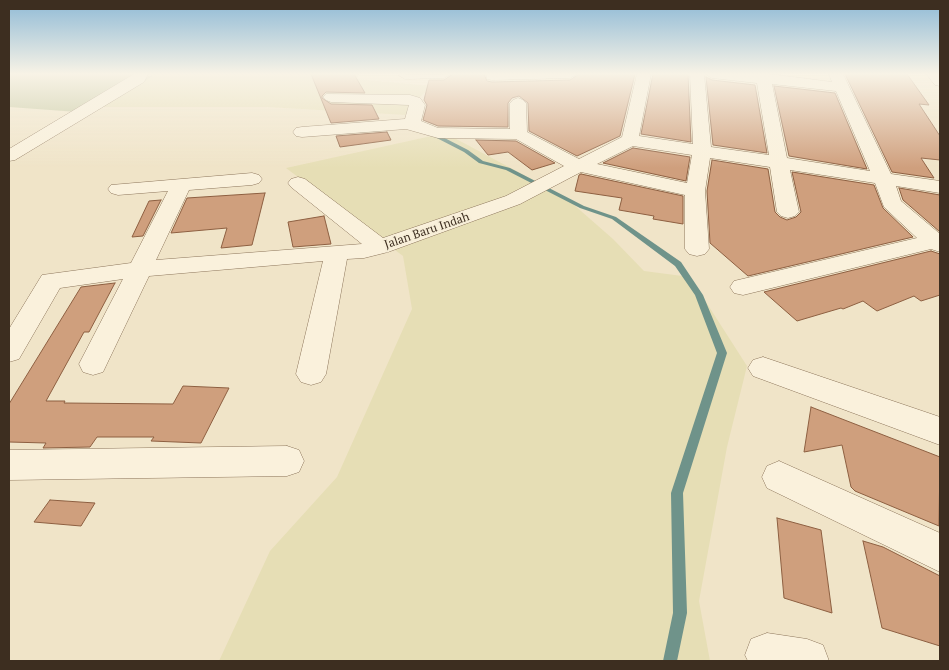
<!DOCTYPE html>
<style>
body{margin:0}
#map{position:relative;width:949px;height:670px;overflow:hidden;background:#f0e4c8;font-family:"PT Serif",serif}
canvas{display:block}
.frame{position:absolute;inset:0;border:10px solid #3d2e20;pointer-events:none}
</style>
<div id="map">
<canvas width="949" height="670"></canvas>
<div class="frame"></div>
</div>
<script>
const ctx = document.querySelector('canvas').getContext('2d');
ctx.lineJoin = 'round';
function paint(path, color) { ctx.fillStyle = color; ctx.fill(path, 'evenodd'); }
const toPath = rows => new Path2D(rows.map(r => 'M' + r).join(''));
function stroke(path, color, width, dash) { ctx.strokeStyle = color; ctx.lineWidth = width; ctx.lineCap = dash ? 'butt' : 'round'; ctx.setLineDash(dash || []); ctx.stroke(path); }
function label(font, color, halo, rows, align = 'center') {
  ctx.font = font + ' "PT Serif",serif'; ctx.lineWidth = 4; ctx.setLineDash([]); ctx.textBaseline = 'middle'; ctx.strokeStyle = halo; ctx.fillStyle = color; for (const [text, x, y, turn = 0] of rows) {
    ctx.save(); ctx.translate(x, y); ctx.rotate((+turn || 0) * Math.PI / 180); ctx.textAlign = isNaN(turn) ? turn : align; if (halo) ctx.strokeText(text, 0, 0); ctx.fillText(text, 0, 0); ctx.restore();
  }
}
const farmland = toPath([
 [135,74,359,74,357,79,432,86,408,108,406,115,267,107,101,107,152,76],
 [445,133,565,197,613,239,644,271,690,277,747,366,727,447,699,601,710,661,219,661,270,551,337,477,412,309,403,256,286,168]
]);
const cemetery = toPath([
 [9,74,135,74,153,76,91,113,9,107]
]);
const stream = toPath([
 [431,131,468,150,483,161,510,168,584,206,616,217,681,262,703,295,727,353,683,493,687,613,677,661,663,661,673,613,671,493,717,353,695,295,675,266,612,219,580,208,506,170,479,163,464,152,429,134,429,132,431,131]
]);
const building = toPath([
 [311,74,354,74,365,93,326,92,322,96,322,98,331,104,372,105,379,119,331,123,311,74],
 [453,74,484,74,487,81,492,82,570,80,579,74,635,74,620,136,577,156,529,131,528,103,519,96,512,98,508,103,508,127,438,126,423,120,427,105,424,100,429,80,444,80,453,74],
 [653,74,688,74,691,142,641,134,653,74],
 [845,74,907,74,929,105,919,104,940,136,940,160,921,158,934,178,892,172,845,74],
 [706,77,712,80,755,85,767,153,713,145,706,77],
 [774,86,835,93,867,169,789,156,774,86],
 [387,132,391,140,340,147,336,136,387,132],
 [476,140,516,141,555,163,532,170,508,152,488,155,476,140],
 [633,148,690,157,686,181,603,163,633,148],
 [712,160,768,169,775,212,780,217,787,220,796,217,801,212,792,172,874,185,883,208,913,237,748,276,710,243,707,191,712,160],
 [581,174,683,196,683,224,653,219,654,216,619,210,622,198,575,191,579,175,581,174],
 [899,188,940,195,940,232,903,200,899,188],
 [265,193,252,245,221,248,227,228,171,233,187,198,265,193],
 [161,200,143,236,132,237,149,201,161,200],
 [324,216,331,244,293,247,288,222,324,216],
 [931,251,940,254,940,295,921,301,914,296,877,311,863,301,843,309,841,308,797,321,764,292,931,251],
 [115,283,89,332,84,332,46,401,65,401,64,403,173,404,183,386,229,388,201,443,151,441,154,437,97,437,90,447,43,448,46,443,9,442,9,404,81,287,115,283],
 [811,407,940,457,939,526,855,491,851,487,842,445,804,452,811,407],
 [50,500,95,503,81,526,34,522,50,500],
 [777,518,821,530,832,613,784,598,777,518],
 [863,541,883,547,940,576,940,646,882,628,863,541]
]);
const minor = toPath([
 [134,74,148,74,144,82,15,160,9,161,9,149,134,74],
 [451,74,444,78,405,79,398,75,451,74],
 [486,74,577,74,570,78,492,80,487,79,486,74],
 [637,74,651,74,639,136,693,144,690,74,704,74,711,147,769,155,757,83,712,78,705,74,770,74,832,82,829,74,843,74,891,174,940,181,940,193,896,186,901,201,940,234,940,252,931,249,743,295,734,293,730,287,734,281,917,238,884,207,875,183,790,170,799,212,795,216,788,218,781,216,777,212,770,167,710,158,705,191,709,249,705,254,697,256,689,254,685,249,685,195,581,172,520,204,388,252,364,258,347,259,326,374,321,382,311,385,301,382,296,374,323,261,149,276,103,372,93,375,83,372,79,364,123,279,60,288,19,359,9,362,9,329,42,275,131,263,168,191,118,195,111,193,108,189,111,185,252,173,259,175,262,179,259,183,252,185,189,190,156,260,362,244,291,187,288,183,291,179,298,177,305,179,383,238,506,196,564,166,516,139,438,138,406,129,302,137,296,136,293,132,296,128,302,127,405,119,409,105,331,102,326,100,323,97,326,94,410,95,420,98,425,105,421,121,438,128,510,129,510,103,513,100,518,98,523,100,526,103,527,132,579,159,622,137,637,74],
 [772,84,836,91,870,171,787,158,772,84],
 [633,146,692,155,687,183,597,164,633,146],
 [926,74,940,74,940,86,935,85,926,74],
 [763,357,940,417,940,445,753,376,748,368,753,360,763,357],
 [287,446,299,450,304,461,299,472,287,476,9,480,9,450,287,446],
 [779,461,940,533,940,572,767,488,762,477,767,466,779,461],
 [767,633,807,639,823,645,829,661,748,661,745,655,751,639,767,633]
]);
const farStreetnames = [
 ["Jalan Baru Indah",427,231,-19]
];
paint(farmland, '#e6deb5');
paint(cemetery, '#bfc49a');
paint(stream, '#6f938a');
paint(building, '#cf9f7d');
stroke(building, '#8d5f41', 1);
stroke(minor, '#8d765c', 1);
paint(minor, '#faf1dc');
const sky = ctx.createLinearGradient(0, 0, 0, 168);
sky.addColorStop(0, '#8fbad6');
sky.addColorStop(0.44, '#f8f3e6');
sky.addColorStop(1, '#f8f3e600');
ctx.fillStyle = sky;
ctx.fillRect(0, 0, 949, 168);
label('12px', '#3d2e20', '#f7eed8', farStreetnames);
</script>
